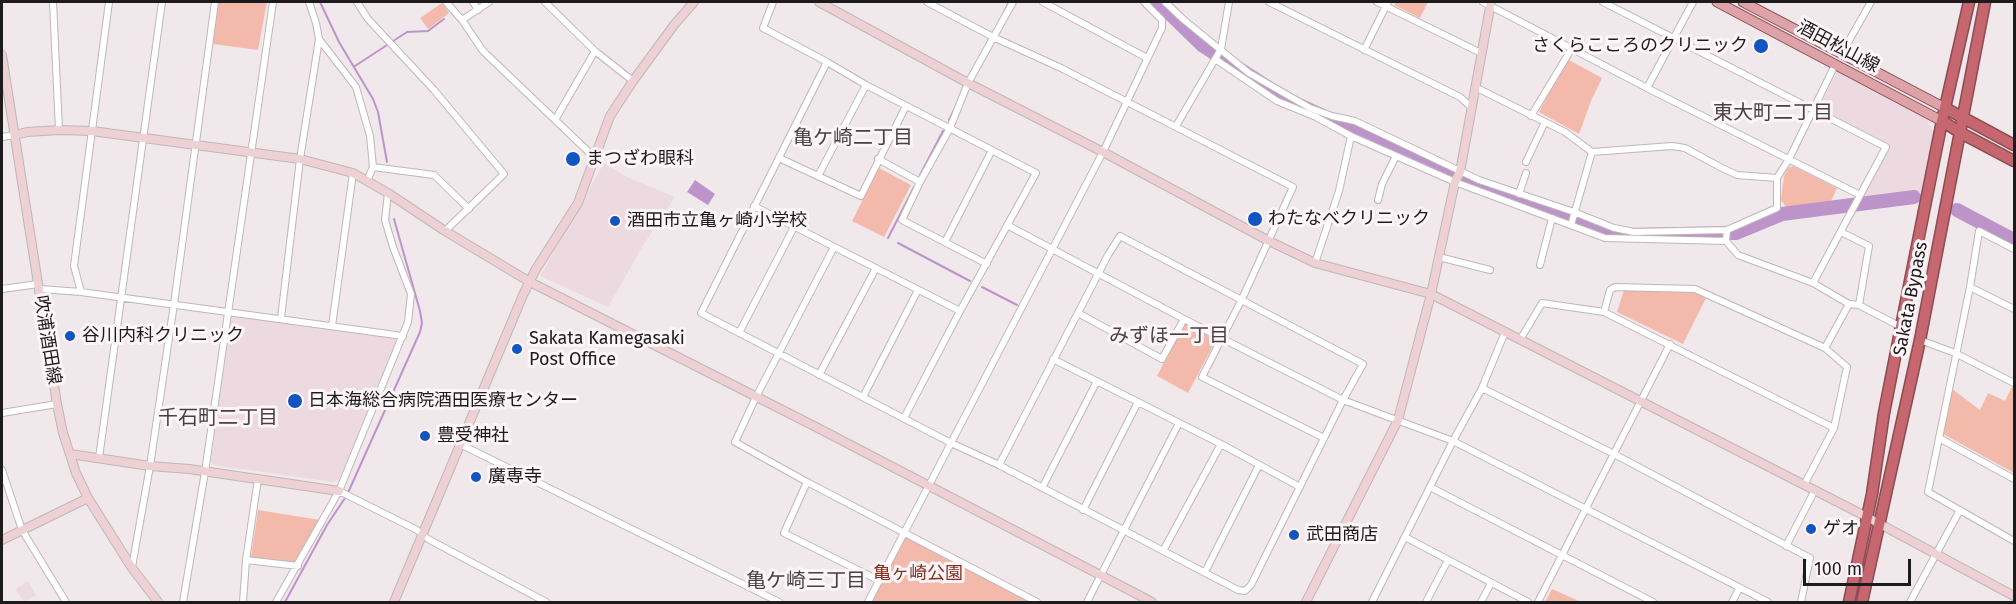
<!DOCTYPE html>
<meta charset="utf-8">
<style>
body{margin:0}
#map{position:relative;width:2016px;height:604px;overflow:hidden;background:#f1e8eb;font-family:"Fira Sans",sans-serif}
canvas{display:block}
.frame{position:absolute;inset:0;border:3px solid #1e1b1c;pointer-events:none}
.scale{position:absolute;left:1803px;top:559px;width:108px;height:27px;box-sizing:border-box;border:3px solid #1e1b1c;border-top:0;padding-left:8px;font-size:18px;line-height:21px;white-space:nowrap;color:#1e1b1c;-webkit-text-stroke:4px #fef5f8;paint-order:stroke}
</style>
<div id="map">
<canvas width="2016" height="604"></canvas>
<div class="frame"></div>
<div class="scale">100 m</div>
</div>
<script>
const ctx = document.querySelector('canvas').getContext('2d');
ctx.lineJoin = 'round';
function paint(path, color) { ctx.fillStyle = color; ctx.fill(path, 'evenodd'); }
const toPath = rows => new Path2D(rows.map(r => 'M' + r).join(''));
function stroke(path, color, width, dash) { ctx.strokeStyle = color; ctx.lineWidth = width; ctx.lineCap = dash ? 'butt' : 'round'; ctx.setLineDash(dash || []); ctx.stroke(path); }
function label(font, color, halo, rows, align = 'center') {
  ctx.font = font + ' "Fira Sans","Noto Sans JP",sans-serif'; ctx.lineWidth = 6; ctx.setLineDash([]); ctx.textBaseline = 'middle'; ctx.strokeStyle = halo; ctx.fillStyle = color; for (const [text, x, y, turn = 0] of rows) {
    ctx.save(); ctx.translate(x, y); ctx.rotate((+turn || 0) * Math.PI / 180); ctx.textAlign = isNaN(turn) ? turn : align; if (halo) ctx.strokeText(text, 0, 0); ctx.fillText(text, 0, 0); ctx.restore();
  }
}
const built = toPath([
 [1838,70,1926,117,1934,135,1921,192,1862,198,1888,144,1819,108],
 [604,163,629,178,675,197,644,244,608,307,540,276],
 [229,316,393,337,397,341,339,480,333,482,214,465,211,461],
 [28,581,36,595,24,602,16,589]
]);
const green = toPath([
 [218,2,267,2,258,50,213,44],
 [1396,2,1428,2,1420,18,1394,5],
 [442,3,449,13,428,29,420,18],
 [1567,59,1602,78,1591,101,1579,134,1539,112],
 [1793,166,1837,188,1830,203,1787,208,1781,200,1784,176,1788,168],
 [879,168,911,185,884,237,852,221],
 [1624,290,1694,292,1706,298,1683,344,1617,312],
 [1184,323,1216,340,1188,393,1157,376],
 [2012,387,2014,388,2014,473,1943,434,1952,389,1980,410,1988,393,2005,401],
 [258,510,320,520,297,564,251,557],
 [906,536,1036,602,871,602],
 [1552,589,1581,602,1545,602]
]);
const water = toPath([
 [695,180,715,194,708,205,687,192]
]);
const stream = toPath([
 [320,2,339,42,373,99,378,112,387,162],
 [1004,12,1009,2],
 [355,66,407,32,428,31,444,19],
 [949,120,956,106],
 [920,175,943,131],
 [888,238,914,187],
 [898,243,970,281],
 [982,287,1017,305],
 [285,602,327,525,347,495,420,332,422,323,420,311,394,219]
]);
const river = toPath([
 [1158,2,1202,45,1286,99,1473,184,1565,213,1596,227,1626,235,1736,233,1782,214,1914,197],
 [1957,210,2014,240]
]);
const street = toPath([
 [53,2,59,130],
 [357,2,368,19,434,90,504,174,445,231],
 [446,2,462,20,483,51,595,158],
 [473,2,478,10],
 [545,2,595,51,633,81],
 [773,2,763,28,827,62,866,85,1036,173,960,311,904,418],
 [927,2,993,37,1061,68,1293,187,1242,299,1202,377,1324,438],
 [1043,2,1147,58],
 [1165,2,1184,20,1249,73,1310,108,1332,116,1355,121,1479,180,1574,212,1614,228,1634,232,1727,230,1777,208,1777,178,1789,159,1835,65],
 [1269,2,1460,97,1471,107],
 [1377,2,1481,53],
 [1483,2,1647,88,1860,195],
 [1603,2,1886,147,1813,283],
 [462,20,489,2],
 [319,39,356,87,370,136,373,167,367,181],
 [1364,50,1388,2],
 [1842,53,1871,2],
 [1215,59,1277,101,1316,117,1351,136,1455,182,1605,238,1726,241],
 [827,62,701,313,951,443,999,465,1238,590,1245,591,1251,585,1343,400,1363,364,1120,236,1108,255,999,465],
 [1475,87,1565,132,1592,152,1672,146,1685,148,1722,168,1737,175,1777,178],
 [1647,88,1693,2],
 [1531,116,1572,48],
 [555,120,595,51],
 [1176,126,1221,49,1229,2],
 [2,137,15,135],
 [779,158,861,196,906,106],
 [878,159,920,182],
 [1526,162,1545,122],
 [373,167,434,175,469,209],
 [818,176,866,85],
 [1519,194,1526,173],
 [1378,200,1382,184,1396,156],
 [754,206,960,311],
 [1007,225,1184,319,1343,400,1453,441,1768,602],
 [1571,225,1592,152],
 [1727,230,1726,241,1738,255,1813,283,1849,304,1859,305,1901,327],
 [1841,232,1869,246,1859,305],
 [945,242,992,150],
 [834,247,756,397,735,442,807,482,1037,602],
 [2014,249,1979,231,1970,287,1928,492,2014,541],
 [1439,257,1490,270],
 [1315,263,1339,191,1351,136],
 [987,264,902,220,920,182,950,128,968,83,1013,2],
 [1540,265,1552,218],
 [1970,287,2014,309],
 [2,289,38,284],
 [40,289,81,292,403,336],
 [81,292,74,266,109,2],
 [1604,312,1610,290,1615,287,1695,289,1825,348,1847,367,1834,428,1804,485],
 [1078,313,1162,359,1184,319],
 [281,318,300,159,319,39,316,23,309,2],
 [332,326,353,173],
 [739,333,794,227],
 [1520,340,1542,303,1604,312,1834,428],
 [1920,340,1955,353,2014,383],
 [1825,348,1849,304],
 [1053,359,1221,444,1300,487],
 [819,375,876,268],
 [1482,388,1614,454,1810,558,1801,602],
 [863,397,918,290],
 [2,413,57,404],
 [1939,438,2014,479],
 [460,444,779,602],
 [99,458,162,2],
 [2,470,22,530,66,602],
 [807,482,784,533,880,581],
 [1430,487,1653,602],
 [1042,488,1097,381],
 [339,491,417,530,428,539,546,602],
 [1083,510,1138,402],
 [1405,537,1528,602],
 [1786,546,1815,490],
 [1163,551,1221,444],
 [246,560,298,566],
 [132,567,150,466,174,304,215,2],
 [1205,572,1259,465],
 [183,602,205,472,273,2],
 [243,602,246,560,258,479],
 [276,602,339,491,408,322,411,294,393,247,385,220,388,193],
 [868,602,1103,152,1162,28,1162,20,1144,2],
 [1087,602,1179,423],
 [1372,602,1453,441,1482,388,1505,332],
 [1426,602,1448,560],
 [1481,602,1491,583],
 [1538,602,1670,344],
 [1732,602,1739,589],
 [1910,602,1960,510]
]);
const secondary = toPath([
 [819,2,968,83,1103,152,1269,241,1315,263,1431,294,1867,517,2014,596],
 [2,55,57,404,63,433,76,473,88,498,132,568,158,602],
 [15,135,27,132,59,130,92,131,300,159,353,173,388,193,445,231,530,282,816,427,1152,602],
 [70,454,150,466,189,469,339,491],
 [2,540,88,498],
 [394,602,523,295,536,269,578,203,610,116,633,81,674,25,694,2],
 [1306,602,1398,420,1431,294,1455,182,1460,172,1491,2]
]);
const primary = toPath([
 [1717,2,1942,121],
 [1743,2,1945,108]
]);
const highway = toPath([
 [1945,108,2014,145],
 [1942,121,1961,133,2014,161],
 [1849,602,1872,494,1884,413,1909,286,1942,121,1969,2],
 [1862,602,1920,340,1985,2]
]);
const markers = [
 [1761,46,8,"#1155c0"],
 [573,159,8,"#1155c0"],
 [1255,219,8,"#1155c0"],
 [615,221,6,"#1155c0"],
 [70,336,6,"#1155c0"],
 [517,349,6,"#1155c0"],
 [295,401,8,"#1155c0"],
 [425,436,6,"#1155c0"],
 [476,477,6,"#1155c0"],
 [1811,529,6,"#1155c0"],
 [1294,535,6,"#1155c0"]
];
const poiNames = [
 ["さくらこころのクリニック",1748,46,"right"],
 ["まつざわ眼科",586,159],
 ["わたなべクリニック",1268,219],
 ["酒田市立亀ヶ崎小学校",627,221],
 ["谷川内科クリニック",82,336],
 ["Sakata Kamegasaki",529,339],
 ["Post Office",529,360],
 ["日本海総合病院酒田医療センター",308,401],
 ["豊受神社",437,436],
 ["廣専寺",488,477],
 ["ゲオ",1823,529],
 ["武田商店",1306,535]
];
const streetNames = [
 ["酒田松山線",1838,47,28],
 ["Sakata Bypass",1911,299,-79],
 ["吹浦酒田線",47,340,81]
];
const parkNames = [
 ["亀ヶ崎公園",918,574]
];
const neighbourhoodNames = [
 ["東大町二丁目",1773,113],
 ["亀ケ崎二丁目",853,138],
 ["みずほ一丁目",1169,336],
 ["千石町二丁目",218,418],
 ["亀ケ崎三丁目",806,581]
];
paint(built, '#ecdae0');
paint(green, '#f3baab');
paint(water, '#bd94ca');
stroke(stream, '#bd94ca', 2);
stroke(river, '#bd94ca', 14);
stroke(street, '#bfb6b9', 8);
stroke(secondary, '#bfb6b9', 10);
stroke(primary, '#8b4c52', 11);
stroke(highway, '#8b4c52', 13);
stroke(street, '#fff', 6);
stroke(secondary, '#eed1d4', 8);
stroke(primary, '#dda3a9', 9);
stroke(highway, '#c6666f', 10);
for (const [x, y, r, color] of markers) { const dot = new Path2D(); dot.arc(x, y, r, 0, 2 * Math.PI); ctx.fillStyle = color; ctx.fill(dot); stroke(dot, '#fef5f8', 2); }
label('18px', '#1e1b1c', '#fef5f8', poiNames, 'left');
label('18px', '#1e1b1c', '#fef5f8', streetNames);
label('18px', '#84311d', '#fef5f8', parkNames);
label('20px', '#484143', '#fef5f8', neighbourhoodNames);
</script>
